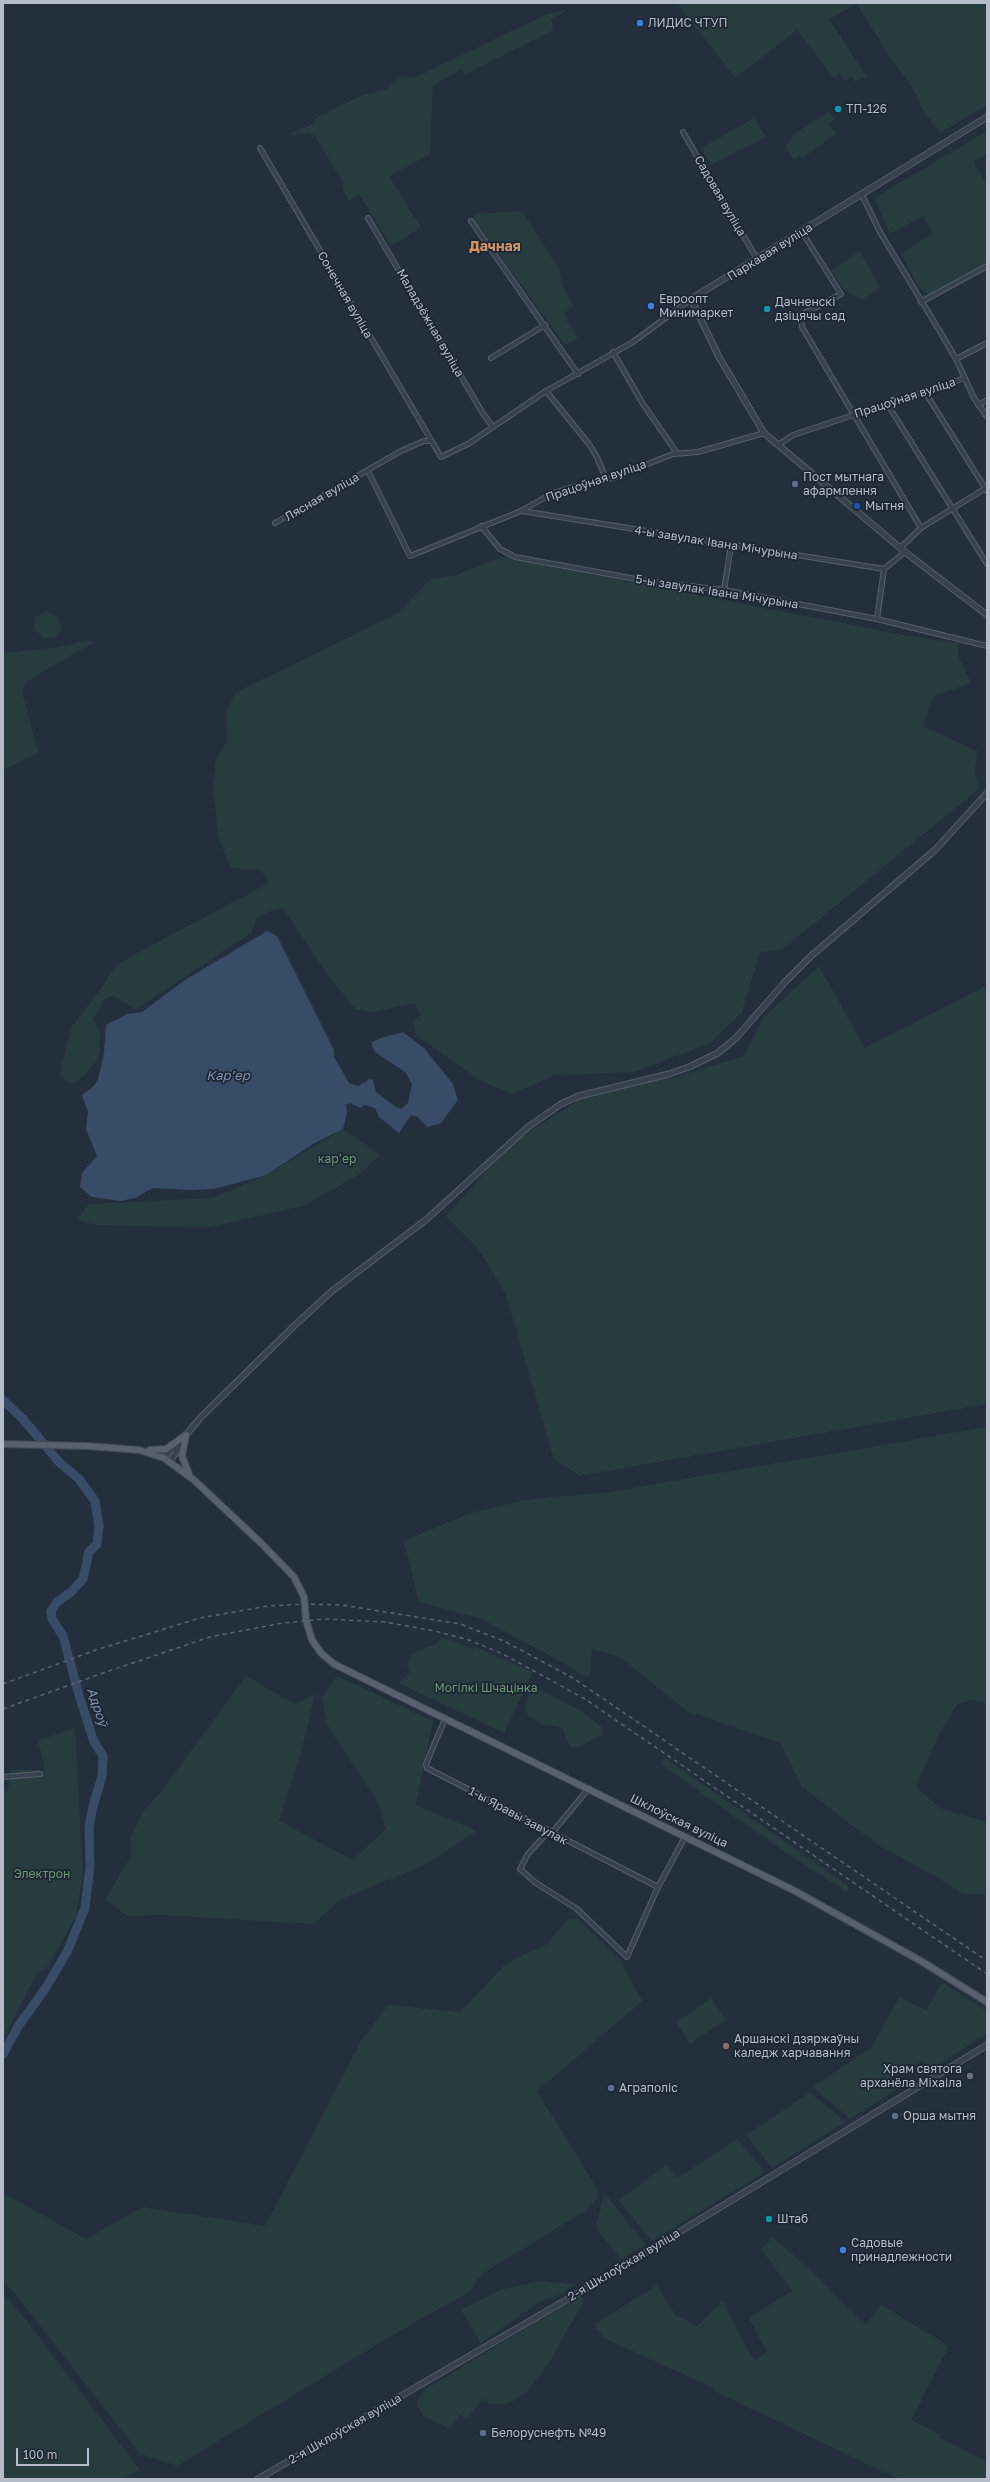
<!DOCTYPE html>
<meta charset="utf-8">
<style>
body{margin:0}
#map{position:relative;width:990px;height:2482px;overflow:hidden;background:#242f3e;font-family:"Golos Text",sans-serif}
canvas{display:block}
.frame{position:absolute;inset:0;border:4px solid #b4bcc9;pointer-events:none}
.scale{position:absolute;left:16px;top:2448px;width:73px;height:18px;box-sizing:border-box;border:2px solid #b4bcc9;border-top:0;padding-left:5px;font-size:12px;line-height:14px;white-space:nowrap;color:#b4bcc9;-webkit-text-stroke:3px #1d2633;paint-order:stroke}
</style>
<div id="map">
<canvas width="990" height="2482"></canvas>
<div class="frame"></div>
<div class="scale">100 m</div>
</div>
<script>
const ctx = document.querySelector('canvas').getContext('2d');
ctx.lineJoin = 'round';
function paint(path, color) { ctx.fillStyle = color; ctx.fill(path, 'evenodd'); }
const toPath = rows => new Path2D(rows.map(r => 'M' + r).join(''));
function stroke(path, color, width, dash) { ctx.strokeStyle = color; ctx.lineWidth = width; ctx.lineCap = dash ? 'butt' : 'round'; ctx.setLineDash(dash || []); ctx.stroke(path); }
function label(font, color, halo, rows, align = 'center') {
  ctx.font = font + ' "Golos Text",sans-serif'; ctx.lineWidth = 3.5; ctx.setLineDash([]); ctx.textBaseline = 'middle'; ctx.strokeStyle = halo; ctx.fillStyle = color; for (const [text, x, y, turn = 0] of rows) {
    ctx.save(); ctx.translate(x, y); ctx.rotate((+turn || 0) * Math.PI / 180); ctx.textAlign = isNaN(turn) ? turn : align; if (halo) ctx.strokeText(text, 0, 0); ctx.fillText(text, 0, 0); ctx.restore();
  }
}
const green = toPath([
 [677,3,984,3,987,10,987,105,940,133,925,113,913,88,887,53,857,4,829,19,867,77,855,81,851,76,845,81,840,73,834,78,797,30,735,78],
 [566,10,551,19,554,30,465,74,462,69,433,86,430,154,389,176,421,227,391,246,359,194,349,200,343,190,343,182,316,137,309,133,288,135,310,125,319,116,361,96,387,89,400,77,414,78,545,15],
 [828,112,835,119,829,124,837,133,802,158,800,155,794,159,785,146,796,133],
 [754,118,766,137,711,165,701,148],
 [987,131,987,154,974,162,984,180,987,178,987,262,928,295,920,289,901,254,933,233,923,216,890,234,874,198],
 [522,211,560,270,562,285,574,306,565,312,564,316,578,338,565,345,474,220,474,214],
 [860,251,880,288,862,300,844,290,831,271],
 [502,557,909,636,958,643,958,656,971,683,933,697,923,726,977,751,975,773,979,789,780,951,760,952,742,1012,710,1043,634,1072,555,1075,511,1094,478,1079,416,1035,413,1020,421,1015,414,1003,372,1013,355,1009,325,971,283,908,270,911,257,919,251,933,135,1010,116,997,110,996,104,1000,93,1019,100,1032,99,1058,85,1075,72,1084,59,1075,72,1026,99,991,117,964,269,883,261,870,231,868,219,840,213,790,216,759,227,742,226,713,235,693,398,613,431,579,456,575],
 [47,611,59,618,62,630,56,637,43,638,34,628,35,617],
 [85,641,94,642,26,682,22,691,38,753,3,770,3,653,56,648],
 [819,966,865,1048,987,985,987,1404,579,1476,554,1459,505,1292,477,1247,446,1216,514,1141,589,1094,680,1076,744,1056,763,1018],
 [343,1129,380,1155,360,1174,303,1206,210,1227,96,1225,77,1219,89,1204,213,1198,266,1175],
 [987,1427,987,1703,972,1700,958,1704,938,1736,916,1787,939,1808,987,1822,987,1894,963,1894,937,1877,878,1845,802,1787,781,1743,687,1711,620,1657,592,1649,590,1678,482,1619,419,1602,404,1541,468,1514,525,1500,609,1492],
 [442,1637,473,1649,475,1647,533,1672,504,1733,399,1683,410,1672,407,1666,412,1654,426,1647,435,1645],
 [246,1676,295,1704,315,1694,301,1753,279,1821,353,1860,386,1829,378,1801,327,1725,322,1697,337,1676,433,1721,416,1805,477,1831,425,1865,341,1899,314,1924,162,1915,128,1916,105,1899,131,1857,131,1836,144,1810,160,1793],
 [538,1689,583,1712,602,1728,603,1734,579,1747,571,1747,561,1727,543,1725,529,1716,525,1709,528,1697],
 [75,1727,83,1874,76,1917,48,1966,37,1973,3,2040,3,1791,8,1791,10,1770,45,1770,38,1741],
 [663,1759,668,1760,847,1885,848,1890,846,1892,778,1847,667,1769,662,1764],
 [577,1918,620,1959,642,2001,537,2091,592,2180,599,2194,593,2204,582,2213,483,2273,469,2292,389,2337,177,2466,140,2454,17,2296,3,2281,3,2193,86,2239,142,2207,265,2226,361,2041,388,2005,460,2012,508,1962,546,1945,567,1920],
 [942,1982,987,2011,987,2034,931,2069,923,2062,891,2074,896,2090,850,2119,813,2087,872,2047,899,1997,926,2010],
 [711,1998,726,2020,690,2044,676,2022],
 [810,2092,845,2122,772,2168,746,2135],
 [737,2139,765,2172,652,2241,618,2200,667,2165,677,2178],
 [604,2193,646,2245,621,2259,596,2228],
 [772,2237,810,2270,866,2325,881,2305,949,2346,911,2420,941,2435,940,2438,987,2462,987,2479,899,2479,716,2392,709,2386,604,2338,594,2325,657,2285,675,2315,697,2326,723,2301,750,2354,756,2361,767,2352,749,2318,792,2291,761,2249],
 [541,2281,573,2284,564,2293,541,2301,481,2343,461,2310,503,2289],
 [3,2294,16,2307,140,2470,122,2479,3,2479],
 [578,2297,582,2297,584,2301,548,2364,527,2392,508,2404,491,2404,482,2399,468,2418,460,2415,450,2428,430,2420,423,2415,417,2406,418,2399,427,2388]
]);
const water = toPath([
 [267,931,277,936,334,1050,334,1057,349,1083,358,1086,370,1079,373,1080,376,1092,396,1107,401,1109,408,1103,412,1084,405,1072,375,1052,372,1046,372,1042,381,1038,403,1032,424,1048,453,1084,458,1100,441,1123,427,1127,418,1117,411,1115,399,1133,379,1117,375,1108,365,1105,360,1108,350,1103,346,1105,347,1114,343,1129,313,1144,266,1175,214,1189,190,1190,153,1188,135,1198,121,1201,92,1197,80,1187,82,1173,97,1156,86,1129,88,1112,82,1095,94,1086,98,1079,104,1053,106,1025,127,1014,142,1012,185,980]
]);
const river = toPath([
 [3,1400,23,1419,59,1462,79,1479,95,1501,99,1526,97,1544,89,1552,83,1579,71,1592,57,1602,51,1611,52,1619,63,1636,79,1695,94,1742,103,1756,102,1776,92,1810,89,1828,90,1866,85,1908,67,1952,45,1989,19,2025,3,2054]
]);
const minor = toPath([
 [683,132,757,259],
 [260,148,441,457,468,444,546,391,633,342,691,299],
 [862,195,880,232,939,330,956,359,974,398,987,417],
 [368,218,482,412,493,427],
 [471,221,578,374],
 [802,232,841,294,805,313,801,319,802,327,921,528],
 [921,302,987,266],
 [613,352,643,404,677,453],
 [491,358,545,325],
 [956,359,987,343],
 [546,391,589,444,597,457,606,479],
 [925,392,987,491],
 [888,405,987,564],
 [978,405,987,400],
 [778,445,793,435,965,378],
 [368,471,410,556,521,511,551,494,569,488,613,478,673,454,698,452,764,433],
 [522,511,884,569,905,552],
 [275,523,401,451,424,441,430,441],
 [481,526,500,549,515,557,647,581,724,590,877,619,987,646],
 [900,548,921,528,986,488],
 [724,590,731,545],
 [877,619,884,569],
 [445,1719,426,1764,427,1768,658,1887],
 [3,1777,40,1774],
 [548,1832,528,1854,520,1869,536,1883,577,1909,627,1957,658,1887,685,1837],
 [551,1834,589,1788]
]);
const tertiary = toPath([
 [987,117,691,299,719,357,764,433,905,552,987,615],
 [164,1458,175,1445],
 [170,1462,186,1435,201,1417,294,1326,332,1291,427,1219,528,1127,561,1104,579,1096,669,1074,689,1067,718,1053,736,1038,785,982,811,956,935,850,987,793],
 [258,2479,597,2282,987,2045]
]);
const primary = toPath([
 [186,1435,182,1456,189,1474],
 [3,1444,87,1446,139,1450,164,1458,194,1480,262,1544,294,1577,304,1597,306,1620,312,1640,321,1653,334,1664,795,1891,921,1961,987,2002],
 [150,1450,166,1449,186,1435]
]);
const rail = toPath([
 [3,1684,96,1650,200,1618,268,1606,305,1604,342,1605,460,1624,504,1641,573,1678,987,1961],
 [3,1709,103,1673,210,1637,283,1623,325,1619,385,1622,435,1631,469,1640,501,1653,585,1699,987,1974]
]);
const markers = [
 [640,23,4,"#3f7fe0"],
 [838,109,4,"#0f9aa8"],
 [651,306,4,"#3f7fe0"],
 [767,309,4,"#0f9aa8"],
 [795,484,4,"#5c6f8a"],
 [857,506,4,"#1a4fb4"],
 [726,2046,4,"#8d6e63"],
 [970,2076,4,"#6b7280"],
 [611,2088,4,"#5c6f8a"],
 [895,2116,4,"#5c6f8a"],
 [769,2219,4,"#0f9aa8"],
 [843,2250,4,"#3f7fe0"],
 [483,2433,4,"#5c6f8a"]
];
const poiNames = [
 ["ЛИДИС ЧТУП",648,23],
 ["ТП-126",846,109],
 ["Евроопт",659,299],
 ["Минимаркет",659,313],
 ["Дачненскі",775,302],
 ["дзіцячы сад",775,316],
 ["Пост мытнага",803,477],
 ["афармлення",803,491],
 ["Мытня",865,506],
 ["Аршанскі дзяржаўны",734,2039],
 ["каледж харчавання",734,2053],
 ["Храм святога",962,2069,"right"],
 ["арханёла Міхаіла",962,2083,"right"],
 ["Аграполіс",619,2088],
 ["Орша мытня",903,2116],
 ["Штаб",777,2219],
 ["Садовые",851,2243],
 ["принадлежности",851,2257],
 ["Белоруснефть №49",491,2433]
];
const streetNames = [
 ["Садовая вуліца",720,196,60],
 ["Паркавая вуліца",770,252,-32],
 ["Сонечная вуліца",345,295,60],
 ["Маладзёжная вуліца",430,323,60],
 ["Працоўная вуліца",905,398,-18],
 ["Працоўная вуліца",596,481,-19],
 ["Лясная вуліца",322,497,-30],
 ["4-ы завулак Івана Мічурына",716,543,9],
 ["5-ы завулак Івана Мічурына",717,592,9],
 ["1-ы Яравы завулак",518,1816,28],
 ["Шклоўская вуліца",679,1821,26],
 ["2-я Шклоўская вуліца",624,2265,-31],
 ["2-я Шклоўская вуліца",345,2429,-30]
];
const parkNames = [
 ["карʼер",337,1159],
 ["Могілкі Шчацінка",486,1688],
 ["Электрон",42,1874]
];
const waterNames = [
 ["Карʼер",228,1076],
 ["Адроў",97,1707,72]
];
const quarterNames = [
 ["Дачная",495,247]
];
paint(green, '#263c3f');
paint(water, '#394c67');
stroke(river, '#394c67', 9);
stroke(minor, '#565f6c', 6);
stroke(tertiary, '#565f6c', 7);
stroke(primary, '#414a57', 8);
stroke(minor, '#38414e', 4);
stroke(tertiary, '#38414e', 5);
stroke(primary, '#56606e', 6);
stroke(rail, '#5a6575', 1.5, [4, 4]);
for (const [x, y, r, color] of markers) { const dot = new Path2D(); dot.arc(x, y, r, 0, 2 * Math.PI); ctx.fillStyle = color; ctx.fill(dot); stroke(dot, '#1d2633', 1.5); }
label('12px', '#b4bcc9', '#1d2633', poiNames, 'left');
label('12px', '#b4bcc9', '#1d2633', streetNames);
label('12px', '#6b9a76', '#1d2633', parkNames);
label('italic 13px', '#7c92b1', '#1d2633', waterNames);
label('bold 14px', '#d59563', '#1d2633', quarterNames);
</script>
